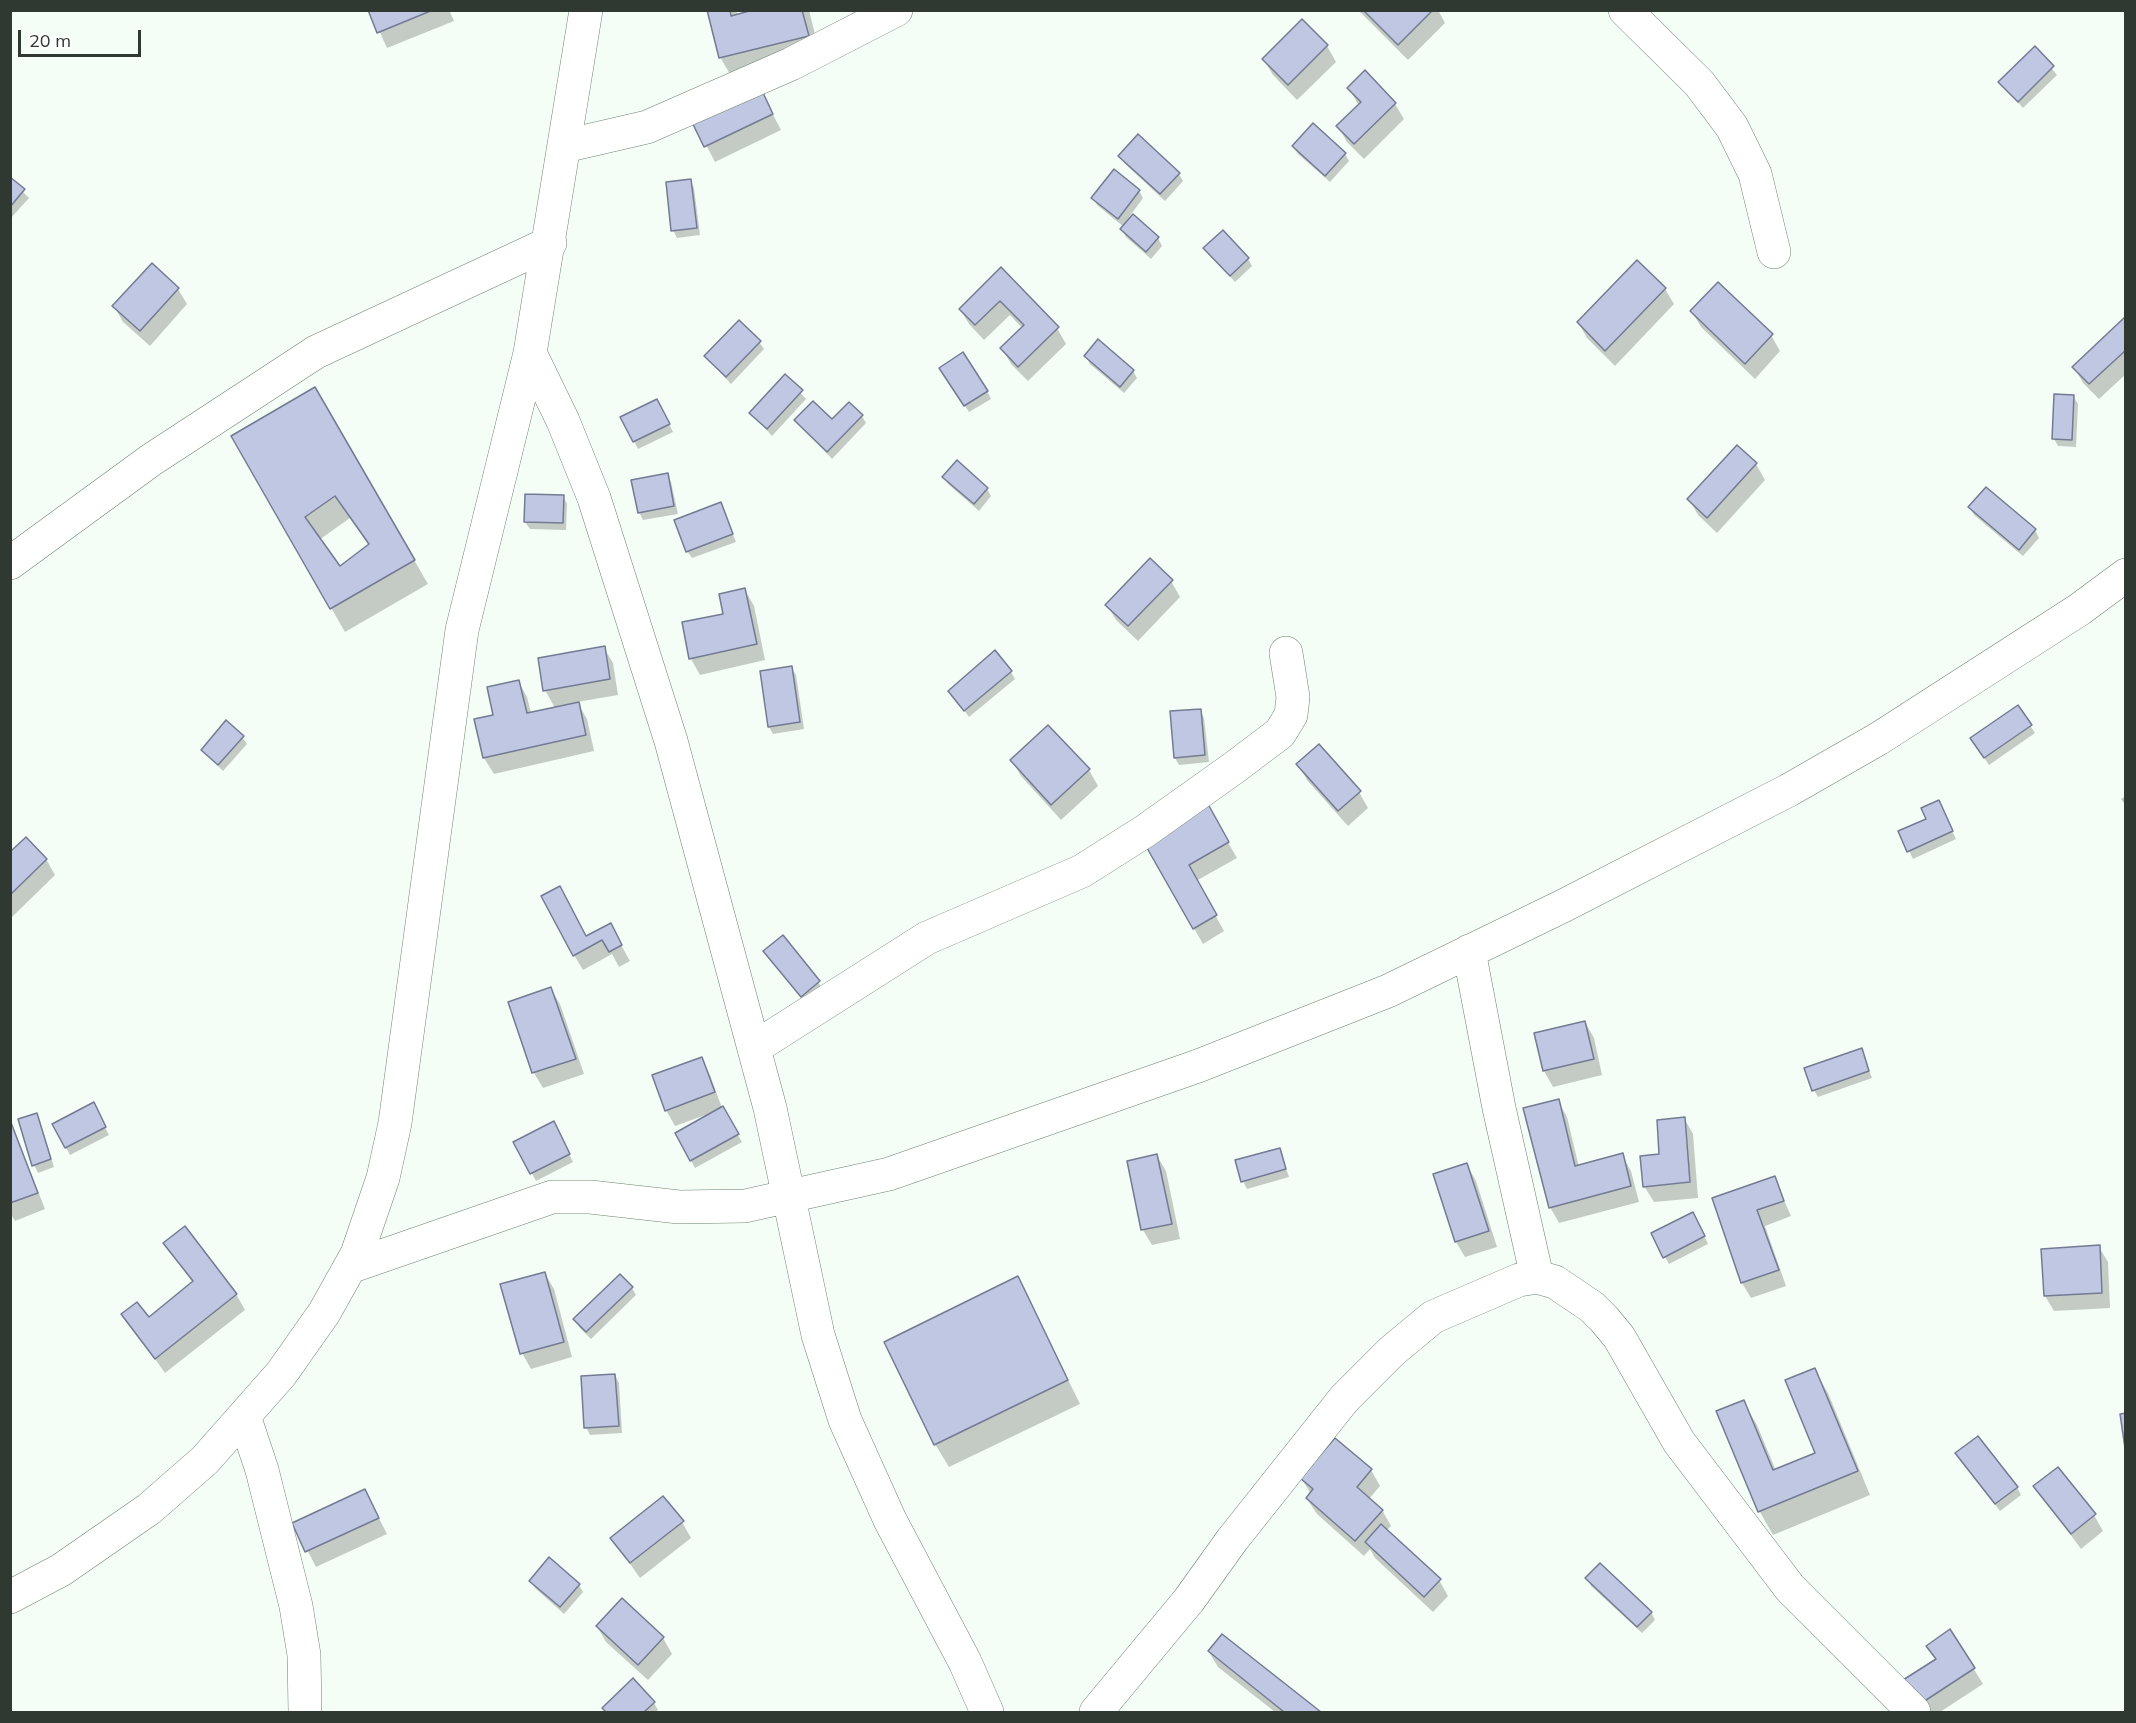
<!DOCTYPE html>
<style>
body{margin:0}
#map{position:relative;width:2136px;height:1723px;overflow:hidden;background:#f4fef6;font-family:Mulish,sans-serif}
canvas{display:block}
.frame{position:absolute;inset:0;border:12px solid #2f3931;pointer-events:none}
.scale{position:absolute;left:18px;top:30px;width:123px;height:27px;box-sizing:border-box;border:3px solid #2f3931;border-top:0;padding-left:8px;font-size:18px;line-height:21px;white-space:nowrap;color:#2f3931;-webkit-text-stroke:4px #fff;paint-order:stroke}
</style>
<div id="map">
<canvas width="2136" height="1723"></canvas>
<div class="frame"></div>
<div class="scale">20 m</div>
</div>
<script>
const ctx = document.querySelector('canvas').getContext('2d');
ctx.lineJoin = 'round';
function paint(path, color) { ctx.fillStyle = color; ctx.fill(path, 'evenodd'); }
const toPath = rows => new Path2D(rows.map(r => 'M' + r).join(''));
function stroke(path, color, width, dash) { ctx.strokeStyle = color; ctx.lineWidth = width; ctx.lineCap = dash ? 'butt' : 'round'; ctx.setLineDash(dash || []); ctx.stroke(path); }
const shadow = toPath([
 [370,10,449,10,454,21,387,48],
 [709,10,736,10,738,16,759,10,809,10,821,59,734,81,720,57],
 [1358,10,1438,10,1445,23,1408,60],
 [1327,46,1336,62,1297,100,1273,75,1264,60],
 [2035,48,2057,75,2023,108,2000,83],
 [757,84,781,130,715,162,691,116],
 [1349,88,1395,104,1404,119,1364,159,1347,142,1338,126,1359,106],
 [1293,146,1345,154,1349,161,1330,182,1298,154],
 [1120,156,1179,174,1183,181,1165,201,1125,164],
 [10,179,29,198,10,219],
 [690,181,694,188,700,235,677,238,673,230],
 [1139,191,1143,198,1124,224,1158,238,1162,246,1151,259,1126,237,1122,229,1124,227,1097,205,1093,198],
 [1205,248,1248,259,1252,266,1235,282],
 [1001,269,1057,328,1066,344,1028,381,1011,364,1002,348,1023,329,1010,315,984,340,969,324,960,309],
 [178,289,187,304,150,346,123,322,114,306],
 [1665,289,1674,304,1615,366,1587,338,1578,322],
 [1692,312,1771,335,1780,351,1755,379,1701,327],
 [2126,318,2126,374,2099,399,2083,383,2074,367],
 [759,342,764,349,731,384,706,357],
 [1086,356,1133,371,1137,378,1124,393,1090,364],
 [945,375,987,391,991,399,969,412],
 [785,376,806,399,772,436,751,413],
 [315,389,428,584,345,632,233,437],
 [350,518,369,546,339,568,319,540],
 [2073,396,2078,404,2076,447,2058,446,2054,439],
 [661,408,673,432,638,449,634,441],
 [862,416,866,423,832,459,796,420,832,421],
 [1756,464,1765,480,1717,533,1698,515,1689,499],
 [667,474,671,482,678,514,643,520,639,512],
 [944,477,987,489,991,496,979,511,948,484],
 [563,496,567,504,566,530,530,529,525,522],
 [721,504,736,542,692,558,687,551],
 [1970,508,2035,530,2039,538,2023,556,1974,515],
 [1171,581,1180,597,1138,641,1116,620,1107,605],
 [745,590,754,606,765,660,700,675,691,659,683,624,725,615],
 [604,648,613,663,618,695,577,702,587,719,594,751,494,774,484,758,476,720,495,716,518,681,527,697,531,713,555,708,545,690],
 [791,667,796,675,804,729,773,734,769,727],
 [1011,672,1015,679,969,717,950,691],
 [2018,707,2035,733,1989,765,1976,746],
 [1200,710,1204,718,1209,762,1179,765,1175,758],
 [242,737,247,744,223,771,202,750],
 [1012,760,1089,770,1098,786,1061,820,1021,776],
 [1298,764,1359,792,1368,808,1348,826,1307,780],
 [2126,796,2126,806,2121,799],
 [1207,806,1237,858,1196,881,1224,931,1203,944,1145,842],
 [1942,810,1956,839,1913,859,1900,832,1928,819],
 [10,854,46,859,55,875,10,919],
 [610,925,630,961,619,967,612,954,583,970,574,955,586,938],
 [783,937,823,989,806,1003,765,952],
 [551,989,560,1004,584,1074,543,1088,534,1073,510,1003],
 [1585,1022,1594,1038,1602,1075,1553,1087,1544,1071,1535,1034],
 [1861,1050,1872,1078,1818,1097,1814,1090],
 [701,1059,710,1075,722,1108,742,1142,695,1168,677,1134,711,1113,675,1126,666,1110],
 [1558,1101,1567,1117,1579,1167,1622,1155,1631,1171,1639,1202,1559,1223,1550,1207],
 [97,1112,109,1135,70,1155,54,1125],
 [37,1114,54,1167,38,1173,34,1165],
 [1684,1118,1693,1134,1698,1198,1654,1202,1644,1186],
 [10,1120,45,1209,15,1221,10,1213],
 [557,1130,573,1162,536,1181,515,1142],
 [1279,1149,1289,1177,1247,1189,1243,1181],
 [1157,1156,1166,1171,1180,1239,1152,1245,1143,1230],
 [1467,1165,1476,1181,1497,1247,1465,1257,1456,1242,1435,1175],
 [1774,1178,1791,1216,1765,1226,1786,1286,1751,1298,1742,1283,1713,1199],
 [1697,1221,1708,1244,1669,1264,1665,1257],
 [165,1244,236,1294,245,1310,165,1373,123,1314,149,1319,193,1283],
 [2099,1247,2108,1262,2110,1308,2054,1311,2045,1296],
 [545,1274,554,1289,572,1357,531,1369,522,1353],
 [1018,1278,1080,1404,949,1467,935,1444],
 [632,1288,636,1295,591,1339,579,1327,575,1319],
 [1814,1369,1828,1393,1870,1495,1773,1535,1760,1512,1718,1412,1743,1402,1757,1425,1776,1471,1817,1453],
 [615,1375,619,1383,622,1433,590,1435,586,1427],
 [1961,1461,2017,1487,2021,1495,2000,1511],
 [1371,1470,1380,1486,1369,1499,1382,1510,1391,1526,1386,1531,1439,1580,1448,1596,1433,1612,1375,1558,1370,1549,1364,1556,1317,1514,1307,1499,1311,1494,1301,1478],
 [2035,1486,2094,1515,2103,1531,2081,1549],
 [365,1491,387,1534,316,1567,294,1524],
 [682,1522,691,1538,640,1578,612,1538],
 [1587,1578,1651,1612,1655,1620,1642,1633,1591,1586],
 [531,1581,579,1585,583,1592,564,1614,535,1588],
 [597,1626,663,1638,672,1654,648,1680,606,1642],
 [1950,1631,1983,1684,1940,1712,1926,1712,1905,1681,1936,1660,1928,1646],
 [1222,1636,1318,1712,1275,1712,1218,1667,1209,1652],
 [654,1703,658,1710,655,1712,606,1712,603,1708]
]);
const building = toPath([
 [368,10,433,10,377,33,368,10],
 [707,10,730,10,731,16,753,10,802,10,809,36,719,58,707,10],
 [1363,10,1433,10,1398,45,1363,10],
 [1302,19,1328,45,1288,85,1262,59,1302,19],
 [2035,46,2054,66,2018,102,1998,82,2035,46],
 [1365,70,1396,103,1354,144,1336,126,1361,102,1347,88,1365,70],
 [758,82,773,114,704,147,689,116,758,82],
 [1313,123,1346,153,1325,176,1292,146,1313,123],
 [1138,134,1180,173,1160,194,1118,156,1138,134],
 [1114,169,1140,190,1118,219,1091,198,1114,169],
 [10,177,25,189,10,207,10,177],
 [691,179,697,228,671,231,666,182,691,179],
 [1133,214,1159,237,1146,252,1120,229,1133,214],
 [1223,230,1249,258,1230,276,1203,248,1223,230],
 [1637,260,1666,288,1605,351,1577,322,1637,260],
 [152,263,179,288,140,331,112,306,152,263],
 [1001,267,1059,327,1018,367,1000,348,1024,325,1000,301,975,325,959,309,1001,267],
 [1718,282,1773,334,1745,364,1690,311,1718,282],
 [2126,316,2126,350,2089,384,2072,367,2126,316],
 [739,320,761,341,726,377,704,356,739,320],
 [1098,339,1134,370,1120,387,1084,356,1098,339],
 [963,352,988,391,964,406,939,368,963,352],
 [785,374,803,390,767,429,749,413,785,374],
 [315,387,415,560,330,609,231,436,315,387],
 [335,496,369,544,340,566,305,517,335,496],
 [2054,394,2074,395,2072,440,2052,439,2054,394],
 [657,399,670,424,633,442,620,417,657,399],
 [813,401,832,419,849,402,863,415,827,452,794,420,813,401],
 [1737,445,1757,463,1707,518,1687,499,1737,445],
 [957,460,988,488,974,504,942,477,957,460],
 [668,473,674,506,638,513,631,480,668,473],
 [1986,487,2036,529,2019,550,1968,507,1986,487],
 [525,494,564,495,563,523,524,522,525,494],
 [721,502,733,534,686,552,674,520,721,502],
 [1150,558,1173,580,1128,626,1105,605,1150,558],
 [745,588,757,644,689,659,682,622,723,614,719,594,745,588],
 [605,646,610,679,543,691,538,658,605,646],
 [995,650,1012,671,964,711,948,691,995,650],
 [792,666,800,722,768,727,760,671,792,666],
 [519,680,527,713,579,702,586,735,483,758,474,719,493,715,487,687,519,680],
 [2018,705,2032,725,1984,758,1970,738,2018,705],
 [1201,709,1205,755,1174,758,1170,711,1201,709],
 [226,720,244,736,218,765,201,750,226,720],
 [1048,725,1090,769,1051,805,1010,760,1048,725],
 [1319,744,1361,791,1338,811,1296,764,1319,744],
 [1939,800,1953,831,1907,852,1898,831,1926,819,1921,808,1939,800],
 [1208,804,1229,842,1189,865,1217,915,1193,929,1143,841,1208,804],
 [26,837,47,859,10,895,10,852,26,837],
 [560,886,586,936,611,923,622,945,609,952,602,940,573,956,541,896,560,886],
 [783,935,820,981,801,997,763,951,783,935],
 [551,987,576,1059,532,1073,508,1002,551,987],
 [1585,1021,1594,1059,1543,1071,1534,1033,1585,1021],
 [1862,1048,1869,1071,1812,1091,1804,1068,1862,1048],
 [702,1057,715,1092,665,1111,652,1075,702,1057],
 [1559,1099,1575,1166,1623,1153,1631,1186,1549,1208,1523,1108,1559,1099],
 [94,1102,106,1127,65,1148,52,1124,94,1102],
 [723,1106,739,1134,690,1161,675,1133,723,1106],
 [37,1113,51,1159,32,1166,18,1119,37,1113],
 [1685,1117,1690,1182,1643,1187,1640,1156,1659,1154,1657,1120,1685,1117],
 [10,1120,38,1193,10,1203,10,1120],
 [554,1121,570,1154,530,1174,513,1142,554,1121],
 [1280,1148,1286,1169,1241,1182,1235,1160,1280,1148],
 [1157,1154,1172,1224,1141,1230,1127,1161,1157,1154],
 [1467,1163,1489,1231,1455,1242,1433,1174,1467,1163],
 [1775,1176,1784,1201,1757,1210,1779,1270,1741,1283,1712,1198,1775,1176],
 [1693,1212,1705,1236,1663,1258,1651,1233,1693,1212],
 [185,1226,237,1294,155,1359,121,1314,137,1302,149,1317,193,1281,163,1243,185,1226],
 [2100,1245,2102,1293,2044,1296,2041,1249,2100,1245],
 [545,1272,564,1342,520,1354,500,1284,545,1272],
 [620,1274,633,1287,586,1332,573,1319,620,1274],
 [1018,1276,1068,1380,934,1445,884,1342,1018,1276],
 [1815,1368,1858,1471,1758,1512,1716,1411,1744,1400,1773,1470,1815,1453,1785,1380,1815,1368],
 [615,1374,619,1426,584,1428,581,1376,615,1374],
 [2126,1413,2126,1455,2120,1414,2126,1413],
 [1978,1436,2018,1487,1995,1504,1955,1453,1978,1436],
 [1335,1438,1372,1469,1357,1487,1383,1510,1355,1541,1306,1498,1313,1489,1300,1478,1335,1438],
 [2058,1467,2096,1514,2071,1534,2033,1486,2058,1467],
 [365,1489,379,1518,305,1552,292,1523,365,1489],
 [663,1496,684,1521,630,1563,610,1538,663,1496],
 [1381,1524,1441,1579,1424,1597,1365,1542,1381,1524],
 [549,1557,580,1584,560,1607,529,1581,549,1557],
 [1600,1563,1652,1612,1637,1627,1585,1578,1600,1563],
 [622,1598,664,1637,638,1665,596,1626,622,1598],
 [1950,1629,1975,1668,1920,1704,1903,1680,1936,1659,1926,1646,1950,1629],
 [1222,1634,1321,1712,1284,1712,1208,1651,1222,1634],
 [633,1678,655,1702,644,1712,606,1712,602,1708,633,1678]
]);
const minor = toPath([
 [1625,10,1699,83,1732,127,1755,174,1774,252],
 [565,146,647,127,791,64,896,10],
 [530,353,563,421,594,498,671,741,770,1108,818,1335,845,1420,890,1520,965,1662,987,1712],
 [10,563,151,460,316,352,550,243],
 [1469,951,1499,1108,1537,1277],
 [754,1048,927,938,1082,871,1145,831,1235,767,1280,733,1291,715,1293,697,1286,653],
 [350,1267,552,1197,590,1197,679,1207,745,1206,889,1174,1198,1066,1388,991,1563,906,1789,790,1878,739,2080,609,2126,575],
 [244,1416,262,1470,296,1606,304,1655,305,1712],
 [10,1597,61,1570,149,1509,205,1460,281,1374,324,1313,357,1254,383,1178,395,1123,462,630,530,353,586,10],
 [1096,1712,1189,1600,1232,1540,1344,1399,1392,1351,1433,1317,1519,1280,1537,1277,1555,1282,1592,1307,1604,1319,1619,1337,1679,1442,1790,1588,1914,1712]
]);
paint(shadow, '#0003');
paint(building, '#bfc7e2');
stroke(building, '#737b93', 1.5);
stroke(minor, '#6d8471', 34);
stroke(minor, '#fff', 33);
</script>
